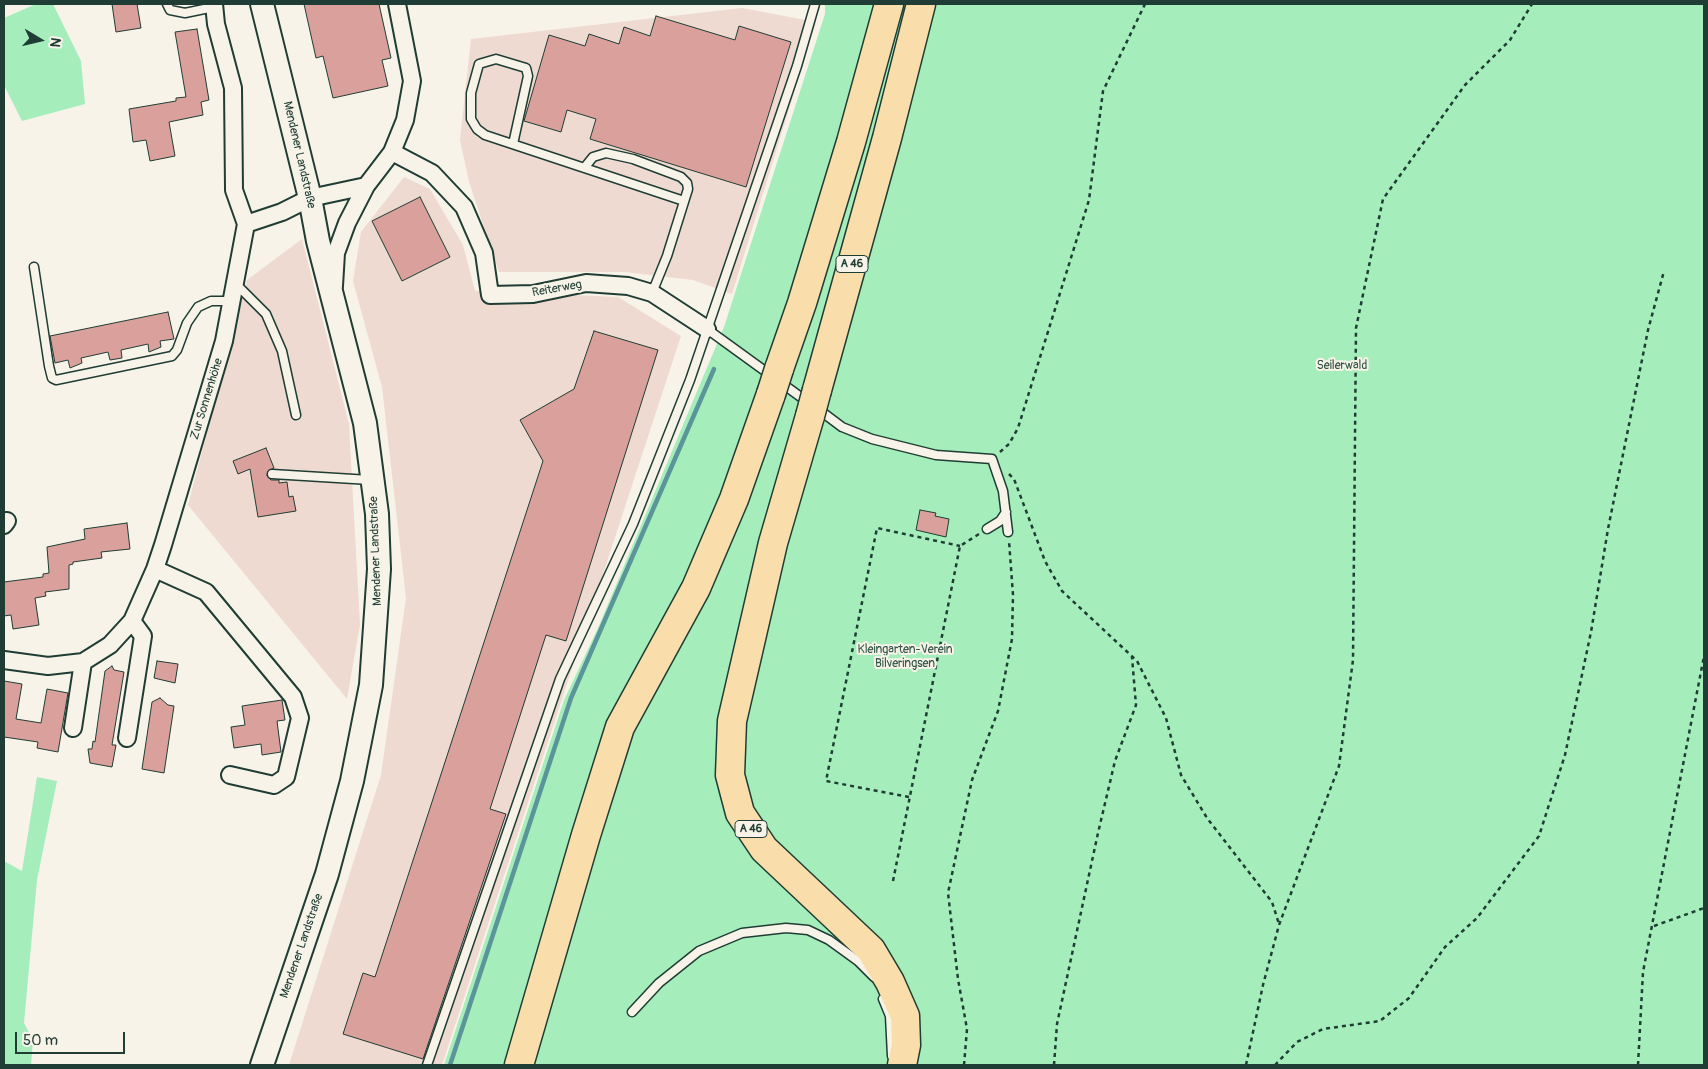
<!DOCTYPE html>
<meta charset="utf-8">
<style>
body{margin:0}
#map{position:relative;width:1708px;height:1069px;overflow:hidden;background:#f7f3e8;font-family:Pangolin,sans-serif}
canvas{display:block}
.frame{position:absolute;inset:0;border:5px solid #1f3d34;pointer-events:none}
.north{position:absolute;left:15px;top:15px;width:50px;height:50px;-webkit-text-stroke:4px #f7f3e8;paint-order:stroke;rotate:99deg;font-size:14px;font-weight:700;line-height:20px;text-align:center;color:#1f3d34}
.north::after{content:'';display:block;margin:auto;width:18px;height:22px;background:#1f3d34;clip-path:polygon(50% 0,100% 100%,50% 72%,0 100%)}
.scale{position:absolute;left:15px;top:1032px;width:110px;height:22px;box-sizing:border-box;border:2px solid #1f3d34;border-top:0;padding-left:6px;font-size:15px;line-height:18px;white-space:nowrap;color:#1f3d34;-webkit-text-stroke:4px #f7f3e8;paint-order:stroke}
</style>
<div id="map">
<canvas width="1708" height="1069"></canvas>
<div class="frame"></div>
<div class="north">N</div>
<div class="scale">50 m</div>
</div>
<script>
const ctx = document.querySelector('canvas').getContext('2d');
ctx.lineJoin = 'round';
function paint(path, color) { ctx.fillStyle = color; ctx.fill(path, 'evenodd'); }
const toPath = rows => new Path2D(rows.map(r => 'M' + r).join(''));
function stroke(path, color, width, dash) { ctx.strokeStyle = color; ctx.lineWidth = width; ctx.lineCap = dash ? 'butt' : 'round'; ctx.setLineDash(dash || []); ctx.stroke(path); }
function label(font, color, halo, rows, align = 'center') {
  ctx.font = font + ' Pangolin,sans-serif'; ctx.lineWidth = 4; ctx.setLineDash([]); ctx.textBaseline = 'middle'; ctx.strokeStyle = halo; ctx.fillStyle = color; for (const [text, x, y, turn = 0] of rows) {
    ctx.save(); ctx.translate(x, y); ctx.rotate((+turn || 0) * Math.PI / 180); ctx.textAlign = isNaN(turn) ? turn : align; if (halo) ctx.strokeText(text, 0, 0); ctx.fillText(text, 0, 0); ctx.restore();
  }
}
const built = toPath([
 [742,8,816,22,732,294,693,280,625,272,499,272,469,182,460,140,471,39],
 [404,177,430,189,463,245,475,291,618,297,681,336,442,1065,289,1065,381,775,406,598,382,387,353,281,361,232],
 [302,239,349,424,360,625,347,699,188,505,247,280]
]);
const green = toPath([
 [36,4,53,4,81,61,85,104,22,121,4,85,4,18],
 [825,4,1704,4,1704,1065,444,1065,564,700,598,628,724,327,825,14],
 [37,777,57,781,37,880,24,1023,33,1040,31,1065,4,1065,4,861,22,871]
]);
const stream = toPath([
 [450,1065,571,698,714,369]
]);
const building = toPath([
 [112,4,137,4,141,28,116,32,112,4],
 [304,4,379,4,391,58,382,60,388,86,333,98,323,56,316,58,304,4],
 [656,16,735,40,739,26,791,42,746,187,590,139,596,119,567,110,561,132,524,121,549,35,585,46,589,34,619,44,624,27,650,36,656,16],
 [197,29,209,100,201,102,203,115,169,122,175,156,150,161,146,140,133,142,129,109,176,101,176,98,186,97,175,32,197,29],
 [420,197,450,257,402,281,372,221,420,197],
 [168,312,174,339,160,341,161,347,149,352,148,344,121,350,122,358,110,360,108,352,81,358,82,363,70,368,68,360,55,363,50,336,168,312],
 [594,331,658,350,566,641,546,635,490,809,506,814,423,1059,343,1034,363,973,375,977,543,461,520,420,574,389,594,331],
 [266,448,274,468,268,471,267,476,271,480,279,480,279,483,287,482,289,497,293,496,296,511,258,517,250,469,238,474,233,461,266,448],
 [920,510,936,513,935,516,949,519,946,537,916,530,920,510],
 [127,523,130,549,101,552,102,558,73,562,73,564,69,565,69,589,45,592,46,596,35,598,39,625,13,629,11,615,4,616,4,582,43,577,43,574,49,573,47,547,85,539,84,529,127,523],
 [157,661,178,664,175,683,154,678,157,661],
 [112,666,114,670,124,672,112,745,116,745,112,767,90,763,88,749,92,749,93,741,95,742,105,671,112,666],
 [4,681,22,684,16,719,41,723,47,689,68,693,58,752,37,748,38,742,4,737,4,681],
 [160,698,168,705,174,706,164,773,142,769,152,702,160,698],
 [282,700,285,720,277,721,281,752,262,755,261,744,234,748,231,727,245,725,242,706,282,700]
]);
const path = toPath([
 [1000,452,1009,444,1018,428,1089,200,1103,91,1145,4],
 [1009,474,1014,479,1045,561,1062,591,1137,661,1166,718,1181,775,1207,818,1272,902,1279,924],
 [909,797,826,781,877,528,960,546],
 [893,881,960,546,979,534],
 [1654,926,1704,908],
 [964,1065,967,1029,958,979,948,893,972,780,998,711,1012,639,1013,595,1009,541],
 [1054,1065,1057,1024,1098,833,1115,761,1136,705,1132,657],
 [1246,1065,1263,985,1279,925,1339,766,1353,660,1356,328,1383,199,1465,85,1510,40,1532,4],
 [1275,1065,1297,1042,1323,1029,1380,1021,1409,998,1445,947,1477,918,1539,836,1565,755,1591,632,1608,529,1648,330,1664,271],
 [1638,1065,1643,972,1704,656]
]);
const service = toPath([
 [167,4,170,10,185,13,214,7],
 [513,144,528,76,526,68,496,59,479,64,471,93,471,119,477,129,485,135,684,201],
 [585,167,593,157,606,153,633,159,681,177,687,183,688,189,667,256,652,293],
 [34,267,49,366,52,378,56,380,172,356,177,350,187,323,198,307,211,301,230,301],
 [235,283,266,314,282,351,296,415],
 [707,329,809,403],
 [818,409,842,427,872,439,936,455,992,459,1003,491,1008,532],
 [272,474,370,480],
 [987,529,1000,521,1006,512],
 [883,999,890,1016,892,1056],
 [632,1012,659,983,699,951,742,933,786,928,808,930,829,940,858,961,874,977],
 [427,1065,560,679,633,524,690,380,797,66,815,4]
]);
const minor = toPath([
 [392,152,432,173,464,207,484,253,490,295,533,294,586,283,628,286,652,293,707,329],
 [246,224,282,212,310,198,366,186],
 [334,286,336,253,347,223,366,186,392,152,405,120,412,81,397,4],
 [4,525,7,521],
 [155,569,206,592,293,697,300,718,286,777,274,785,230,775],
 [4,660,48,666,83,662,110,645,132,621,155,569,163,545,224,341,246,224,234,190,233,88,216,24,214,4],
 [73,728,83,662],
 [127,738,143,636,132,621]
]);
const secondary = toPath([
 [262,4,310,198,318,241,365,423,377,514,379,569,371,685,352,781,327,874,262,1065]
]);
const motorway = toPath([
 [779,369,802,303,851,142,889,4],
 [817,390,887,138,921,4],
 [810,416,773,543,732,721,730,775,740,813,764,849,871,950,890,982,905,1016,906,1045,902,1065],
 [519,1065,586,835,620,727,696,588,734,499,771,394]
]);
const motorwayBridge = toPath([
 [771,394,779,369],
 [810,416,817,390]
]);
const shields = [
 [852,264,32],
 [751,829,32]
];
const shieldNames = [
 ["A 46",852,264],
 ["A 46",751,829]
];
const streetNames = [
 ["Mendener Landstraße",299,155,77],
 ["Reiterweg",557,289,-10],
 ["Zur Sonnenhöhe",207,399,-73],
 ["Mendener Landstraße",376,551,-92],
 ["Mendener Landstraße",302,946,-71]
];
const parkNames = [
 ["Seilerwald",1342,366],
 ["Kleingarten-Verein",905,650],
 ["Bilveringsen",905,664]
];
paint(built, '#eedad1');
paint(green, '#a5edbb');
stroke(stream, '#5a9699', 4.5);
paint(building, '#daa09b');
stroke(building, '#1f3d34', 1);
stroke(service, '#1f3d34', 11);
stroke(minor, '#1f3d34', 20);
stroke(secondary, '#1f3d34', 26);
stroke(motorway, '#1f3d34', 31);
stroke(path, '#1f3d34', 2.5, [4, 4]);
stroke(service, '#f7f3e8', 8);
stroke(minor, '#f7f3e8', 16);
stroke(secondary, '#f7f3e8', 22);
stroke(motorway, '#f9deab', 28);
stroke(motorwayBridge, '#1f3d34', 31, []);
stroke(motorwayBridge, '#f9deab', 28);
for (const [x, y, w] of shields) { const box = new Path2D(); box.roundRect(x - w / 2, y - 8.5, w, 17, 4); ctx.fillStyle = '#f7f3e8'; ctx.fill(box); stroke(box, '#1f3d34', 1); }
label('bold 11px', '#1f3d34', null, shieldNames);
label('12px', '#1f3d34', '#f7f3e8', streetNames);
label('12px', '#335748', '#f7f3e8', parkNames);
</script>
